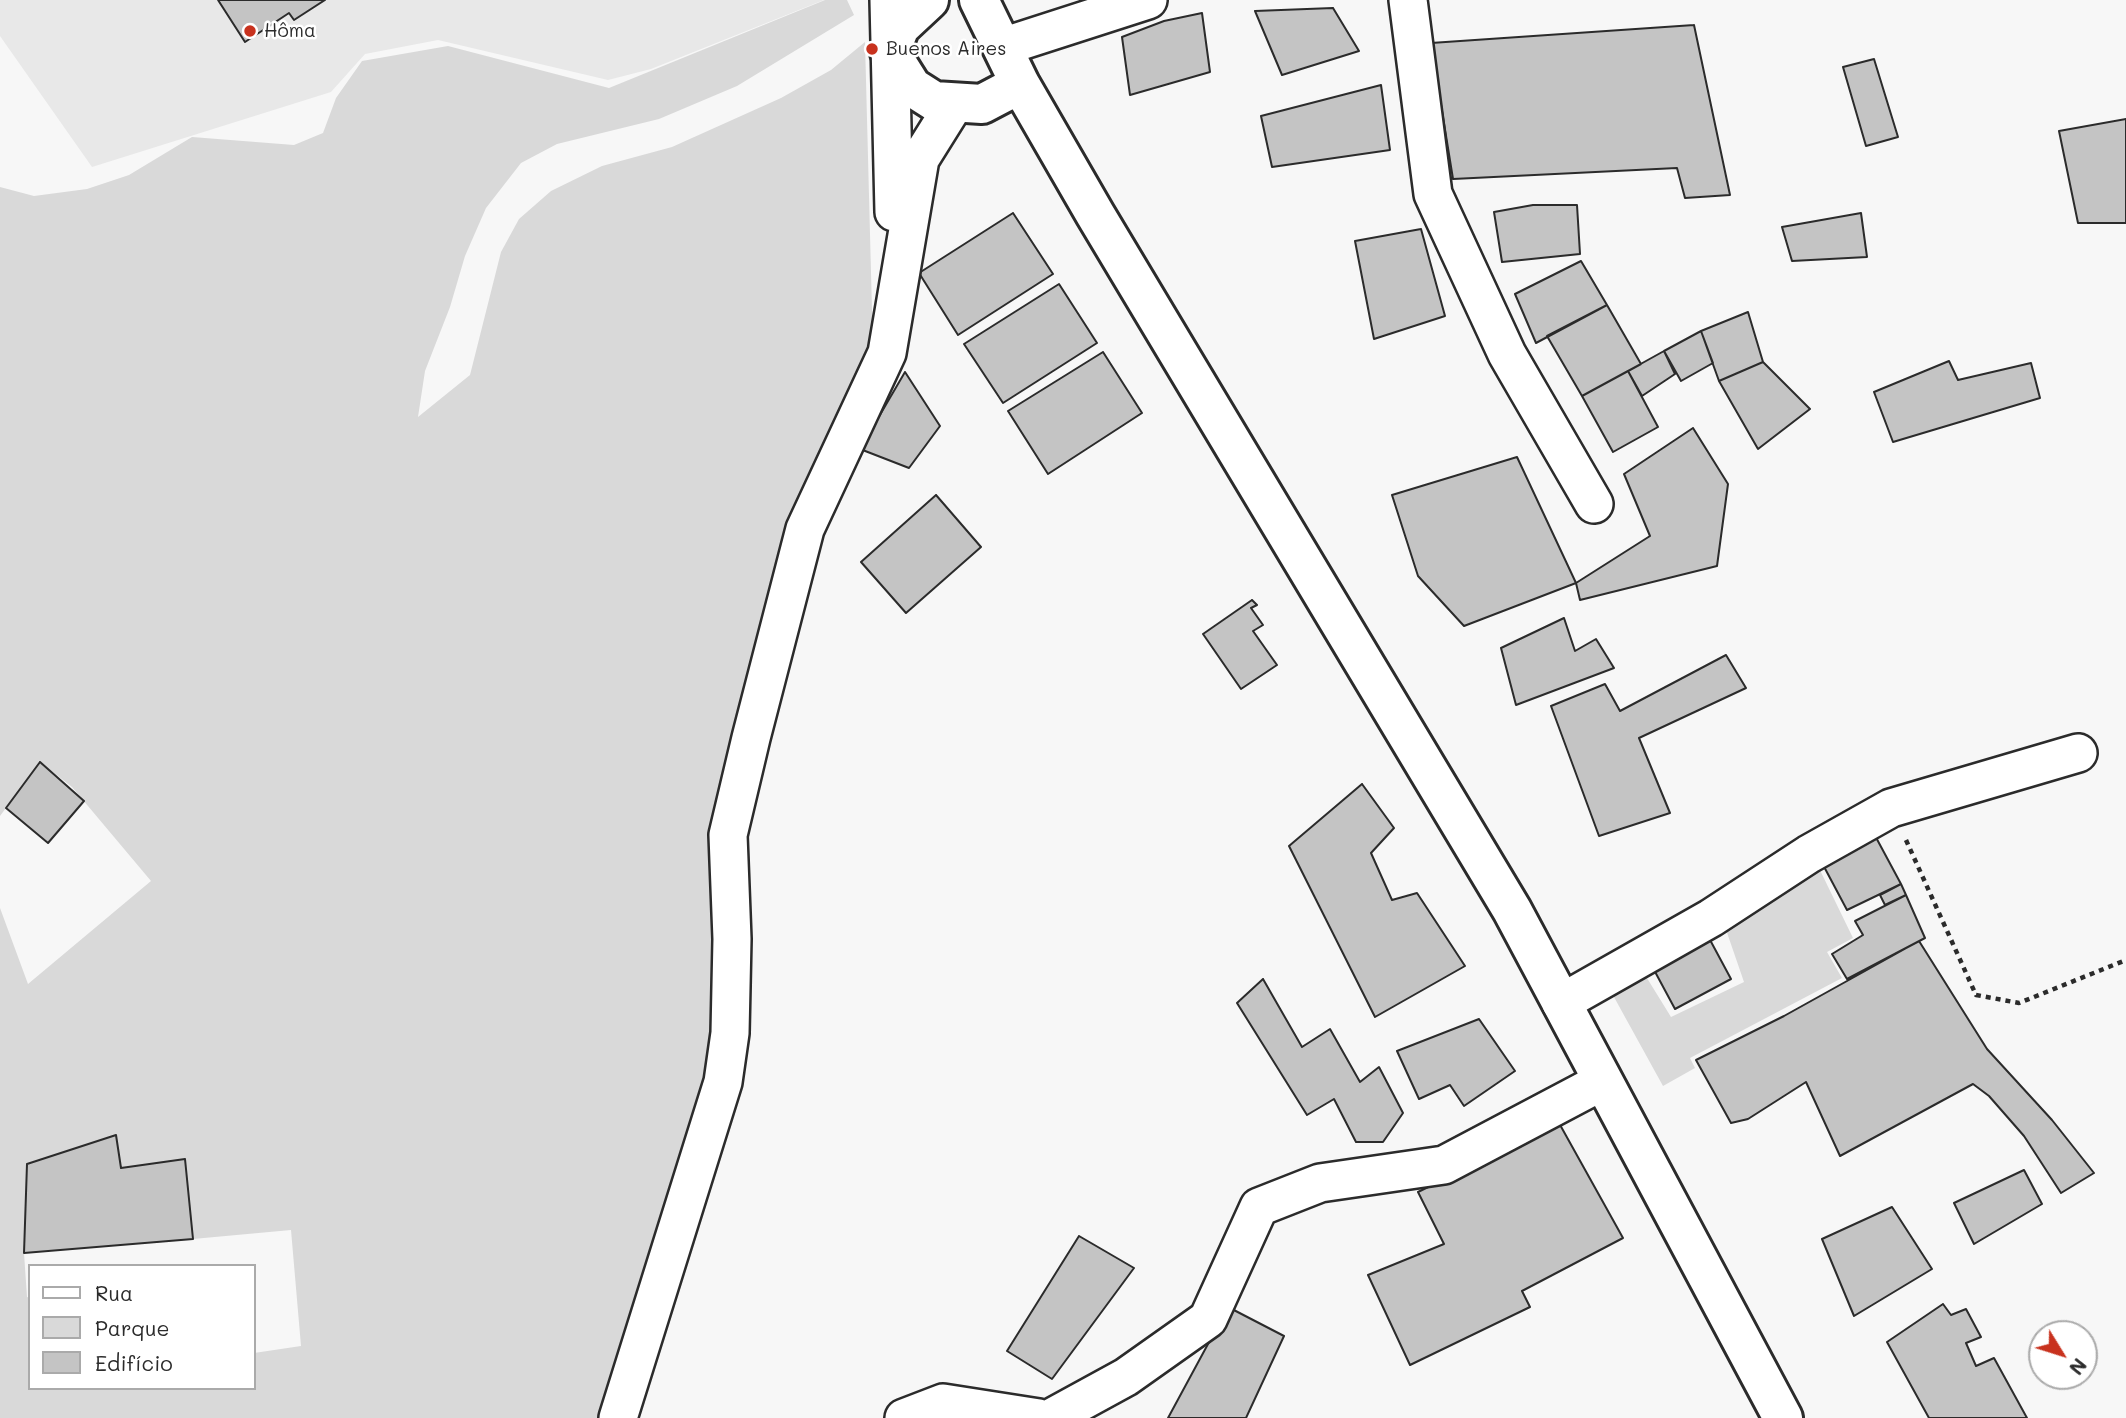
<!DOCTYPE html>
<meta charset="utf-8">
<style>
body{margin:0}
#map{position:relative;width:2126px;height:1418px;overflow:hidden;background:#f7f7f7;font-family:Mali,sans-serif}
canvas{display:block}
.legend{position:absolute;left:28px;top:1264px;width:228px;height:126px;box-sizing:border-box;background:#fff;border:2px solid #aaa;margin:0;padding:9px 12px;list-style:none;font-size:21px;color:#2b2b2b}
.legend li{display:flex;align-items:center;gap:14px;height:35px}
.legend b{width:35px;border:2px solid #aaa}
.north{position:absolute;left:2028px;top:1320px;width:70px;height:70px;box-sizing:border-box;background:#fff;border:2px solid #aaa;border-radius:50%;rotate:128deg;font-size:19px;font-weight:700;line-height:28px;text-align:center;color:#2b2b2b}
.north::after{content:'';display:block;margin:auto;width:24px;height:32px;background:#c8321e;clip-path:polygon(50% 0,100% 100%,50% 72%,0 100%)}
</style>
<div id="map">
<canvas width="2126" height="1418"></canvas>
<ul class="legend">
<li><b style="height:9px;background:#fff"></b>Rua</li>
<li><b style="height:19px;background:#d9d9d9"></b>Parque</li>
<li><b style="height:19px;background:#c4c4c4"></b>Edifício</li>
</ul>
<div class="north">N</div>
</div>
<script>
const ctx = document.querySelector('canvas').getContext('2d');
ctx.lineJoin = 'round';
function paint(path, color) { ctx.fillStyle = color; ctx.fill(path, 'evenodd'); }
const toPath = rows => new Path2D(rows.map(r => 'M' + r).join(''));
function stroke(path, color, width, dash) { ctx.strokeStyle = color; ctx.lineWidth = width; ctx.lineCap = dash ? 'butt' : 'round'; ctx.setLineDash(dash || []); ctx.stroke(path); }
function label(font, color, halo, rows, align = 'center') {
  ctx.font = font + ' Mali,sans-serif'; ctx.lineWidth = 5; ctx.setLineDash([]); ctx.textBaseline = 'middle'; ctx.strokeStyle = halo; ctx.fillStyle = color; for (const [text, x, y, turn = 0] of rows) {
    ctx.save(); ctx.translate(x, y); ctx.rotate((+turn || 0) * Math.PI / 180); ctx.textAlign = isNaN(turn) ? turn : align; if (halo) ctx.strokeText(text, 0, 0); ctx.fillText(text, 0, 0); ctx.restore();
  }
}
const built = toPath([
 [0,0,824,0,651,69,608,80,438,40,365,54,331,92,92,167,0,36]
]);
const green = toPath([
 [825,0,847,0,854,15,737,86,659,119,557,144,521,163,486,208,465,256,450,307,425,371,418,417,470,375,501,252,519,219,551,191,602,166,672,147,781,98,831,70,865,42,873,349,808,474,779,552,751,738,730,1033,618,1418,0,1418,0,908,28,984,151,881,72,787,40,762,0,816,0,187,34,196,87,189,129,175,192,137,294,145,323,133,336,98,362,61,448,46,609,88],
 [115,1135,121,1168,185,1159,193,1239,291,1230,301,1346,254,1353,254,1388,30,1388,30,1298,27,1297,24,1253,28,1164],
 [1817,864,1853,938,1827,952,1842,978,1690,1058,1695,1068,1663,1086,1609,988,1642,970,1671,1017,1744,982,1723,921]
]);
const building = toPath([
 [218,0,325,0,294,20,289,13,245,42,218,0],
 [1333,8,1359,51,1282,75,1255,11,1333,8],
 [1202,13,1210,72,1130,95,1122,37,1164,21,1202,13],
 [1694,25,1730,195,1685,198,1677,168,1453,179,1431,43,1694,25],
 [1874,59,1898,137,1866,146,1843,67,1874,59],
 [1381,85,1390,150,1272,167,1261,116,1381,85],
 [2126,119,2126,223,2078,223,2059,131,2126,119],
 [1533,205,1577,205,1580,254,1502,262,1494,212,1533,205],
 [1013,213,1053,274,958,335,919,273,1013,213],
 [1861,213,1867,257,1792,261,1782,227,1861,213],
 [1421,229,1445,316,1374,339,1355,241,1421,229],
 [1581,261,1607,305,1536,343,1515,294,1581,261],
 [1059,284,1097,343,1003,403,964,344,1059,284],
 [1607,305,1641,364,1582,396,1547,336,1607,305],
 [1748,312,1763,362,1719,381,1701,331,1748,312],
 [1701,331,1713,363,1681,381,1664,351,1701,331],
 [1664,351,1675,374,1642,396,1628,371,1664,351],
 [1103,352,1142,413,1048,474,1008,411,1103,352],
 [1949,361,1958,380,2031,363,2040,398,1893,442,1874,392,1949,361],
 [1763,362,1810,409,1758,449,1719,381,1763,362],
 [1628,371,1658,427,1613,452,1582,396,1628,371],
 [905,372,940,426,909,468,860,449,905,372],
 [1693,428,1728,484,1717,566,1580,600,1576,583,1650,536,1624,474,1693,428],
 [1517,457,1576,583,1464,626,1418,576,1392,495,1517,457],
 [936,495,981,547,906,613,861,562,936,495],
 [1252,600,1257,605,1251,608,1263,625,1253,631,1277,665,1241,689,1203,634,1252,600],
 [1564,618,1575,651,1596,639,1614,668,1516,705,1501,648,1564,618],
 [1726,655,1746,688,1639,738,1670,813,1599,836,1551,706,1605,684,1620,711,1726,655],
 [40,762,84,801,48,843,6,808,40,762],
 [1362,784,1394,828,1371,853,1392,900,1417,893,1465,966,1375,1017,1289,846,1362,784],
 [1872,830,1901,884,1847,910,1821,861,1872,830],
 [1901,884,1906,895,1885,905,1880,895,1901,884],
 [1906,895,1925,938,1847,979,1832,954,1863,935,1855,921,1906,895],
 [1709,938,1731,979,1675,1009,1653,968,1709,938],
 [1919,941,1987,1049,2052,1120,2094,1173,2061,1193,2024,1136,1989,1096,1973,1084,1840,1156,1806,1082,1748,1119,1731,1123,1696,1060,1784,1016,1919,941],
 [1263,979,1302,1047,1330,1029,1360,1082,1379,1067,1403,1113,1383,1142,1356,1142,1334,1099,1307,1115,1237,1003,1263,979],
 [1479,1019,1515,1071,1464,1106,1450,1085,1419,1099,1397,1051,1479,1019],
 [1559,1123,1623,1238,1522,1291,1530,1307,1410,1365,1368,1275,1444,1244,1418,1192,1559,1123],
 [116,1135,121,1168,185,1159,193,1239,24,1253,27,1164,116,1135],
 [2024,1170,2042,1204,1974,1244,1954,1203,2024,1170],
 [1892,1207,1932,1269,1854,1316,1822,1239,1892,1207],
 [1079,1236,1134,1268,1052,1379,1007,1351,1079,1236],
 [1943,1304,1951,1315,1966,1309,1981,1337,1966,1343,1976,1366,1994,1358,2027,1418,1929,1418,1887,1342,1943,1304],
 [1228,1307,1284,1336,1246,1418,1168,1418,1228,1307]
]);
const path = toPath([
 [1906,840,1976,995,2019,1003,2126,960]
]);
const minor = toPath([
 [889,0,894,212],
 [1408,0,1433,194,1507,354,1594,504],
 [1002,47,1148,0],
 [1561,1003,1711,918,1809,854,1891,808,2078,753],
 [618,1418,723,1082,730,1033,732,939,728,835,751,738,805,529,887,353,920,159,955,103],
 [904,1418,943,1403,1039,1418],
 [1051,1418,1126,1377,1208,1319,1259,1207,1320,1183,1444,1165,1603,1081]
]);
const major = toPath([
 [929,0,900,27,890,52,912,87,934,101,982,104,1020,84],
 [979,0,1020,84,1095,214,1512,910,1783,1418]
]);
const markers = [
 [250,31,7,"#c8321e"],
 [872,49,7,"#c8321e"]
];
const poiNames = [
 ["Hôma",264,31],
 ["Buenos Aires",886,49]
];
paint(built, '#e8e8e8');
paint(green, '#d9d9d9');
paint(building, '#c4c4c4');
stroke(building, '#2b2b2b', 2);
stroke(minor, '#2b2b2b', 42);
stroke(major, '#2b2b2b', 44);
stroke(path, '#2b2b2b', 4.5, [5, 5]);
stroke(minor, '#fff', 37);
stroke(major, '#fff', 38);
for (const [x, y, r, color] of markers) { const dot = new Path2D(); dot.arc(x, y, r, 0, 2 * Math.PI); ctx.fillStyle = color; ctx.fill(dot); stroke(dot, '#fff', 2.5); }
label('19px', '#2b2b2b', '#fff', poiNames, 'left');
</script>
